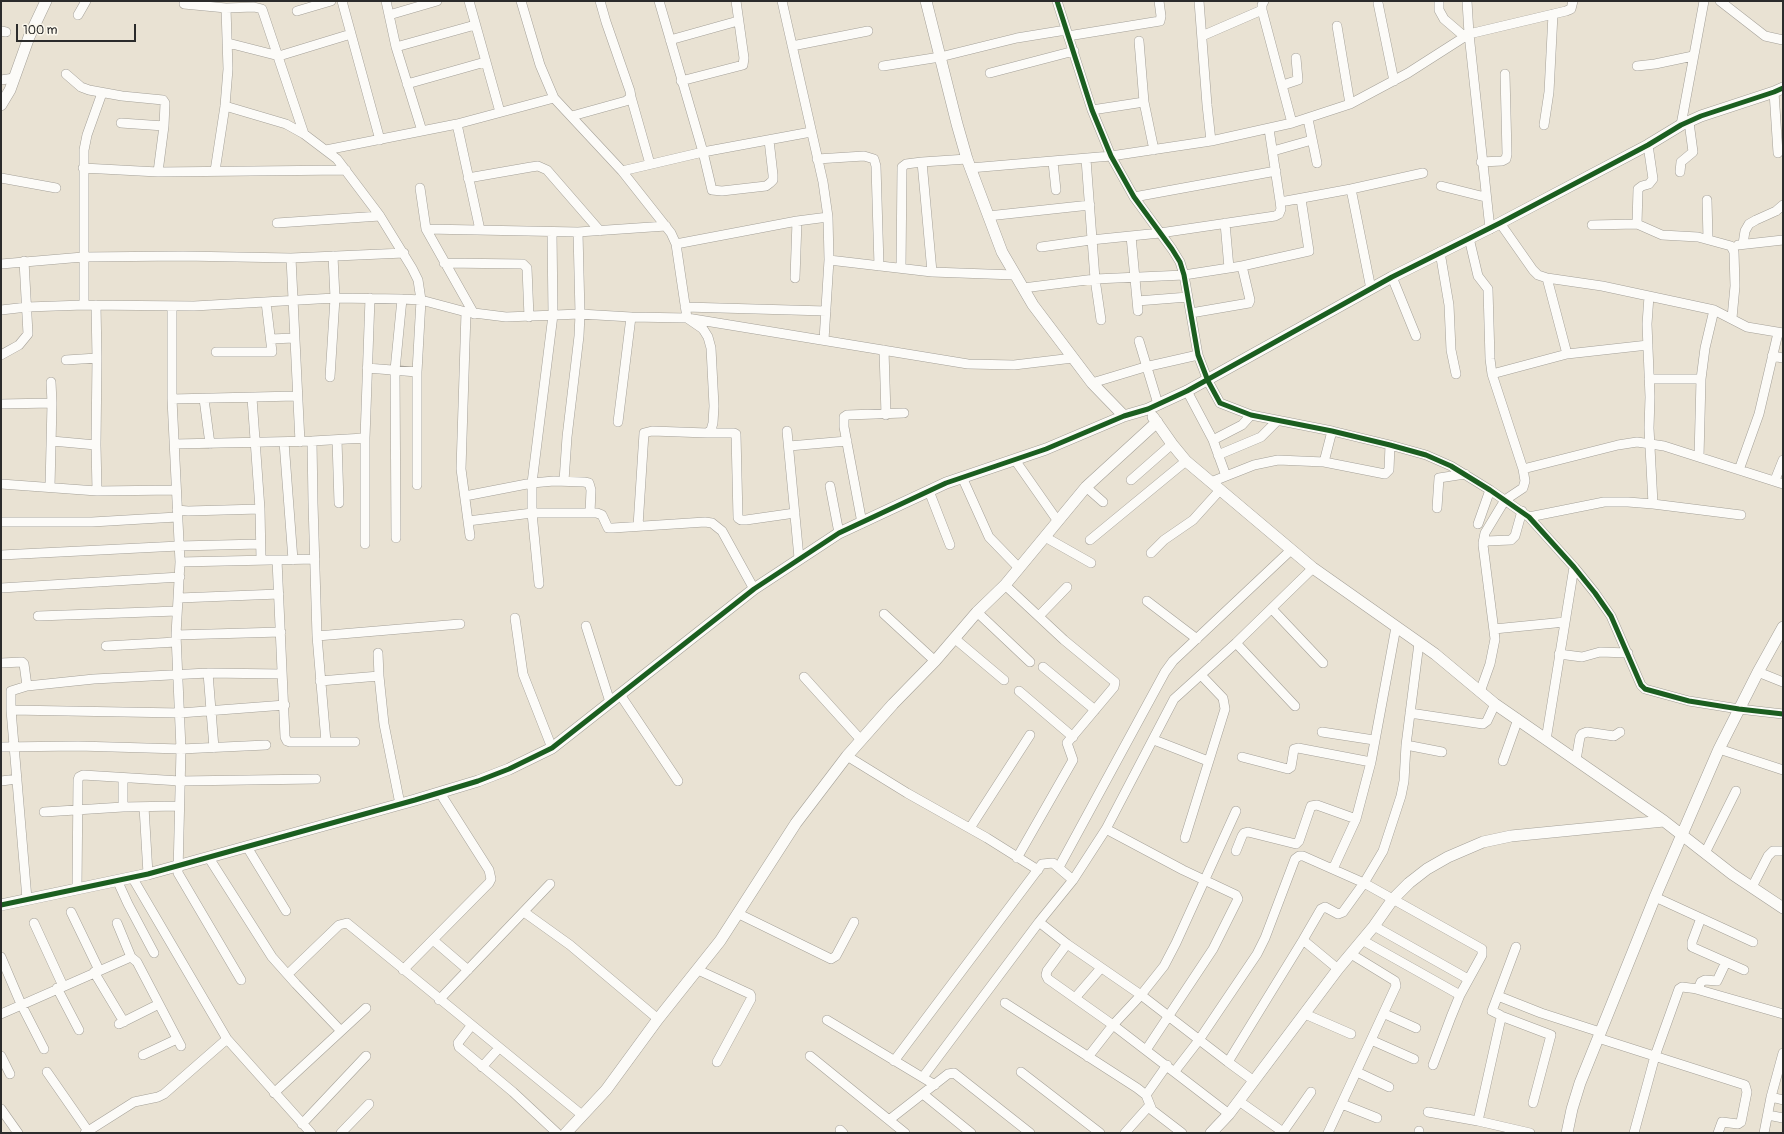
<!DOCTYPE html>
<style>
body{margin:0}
#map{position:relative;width:1784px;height:1134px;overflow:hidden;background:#e9e2d3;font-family:Pangolin,sans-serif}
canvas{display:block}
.frame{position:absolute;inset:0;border:2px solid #2b2b2b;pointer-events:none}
.scale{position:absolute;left:16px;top:24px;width:120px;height:18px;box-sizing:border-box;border:2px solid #2b2b2b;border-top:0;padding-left:5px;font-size:12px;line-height:14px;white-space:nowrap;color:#2b2b2b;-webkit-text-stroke:3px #fbf7ec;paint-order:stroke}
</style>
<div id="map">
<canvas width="1784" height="1134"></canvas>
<div class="frame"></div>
<div class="scale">100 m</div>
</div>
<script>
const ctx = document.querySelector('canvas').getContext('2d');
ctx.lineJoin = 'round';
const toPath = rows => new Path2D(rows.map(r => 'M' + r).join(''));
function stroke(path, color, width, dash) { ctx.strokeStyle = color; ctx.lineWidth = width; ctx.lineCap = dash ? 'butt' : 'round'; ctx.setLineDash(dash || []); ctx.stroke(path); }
const minor = toPath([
 [342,1,380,140],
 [386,1,396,47,422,131],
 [469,1,500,112],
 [521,1,540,65,554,98,622,171,671,233,676,244,687,318,703,329,708,337,711,348,714,406,713,423,711,430,707,433,652,431,644,433,638,526],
 [659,1,703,152,712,190,722,191,766,186,770,183,773,180,773,175,769,140],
 [782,1,823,182,828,217,829,260,824,340],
 [1057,1,1092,110,1111,156,1134,197,1172,249,1180,262,1184,275,1198,355,1208,381,1220,403,1251,415,1332,431,1390,445,1426,455,1451,466,1490,490,1529,517,1574,567,1595,593,1611,616,1641,685,1645,689,1689,701,1739,709,1783,714],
 [1199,1,1207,105,1211,141],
 [1264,1,1262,5,1262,10,1292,123],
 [1439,1,1439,10,1444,19,1465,37],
 [1467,1,1469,34,1490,229],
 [1720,1,1765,36,1783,40],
 [1378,3,1394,81],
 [184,4,226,8,254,7,262,9,304,134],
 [297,11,331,1],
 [78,15,86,1],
 [389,15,437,1],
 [1337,26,1350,104],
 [1,31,6,32],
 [1068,36,1160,21,1161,16,1159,1],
 [1202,36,1262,10],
 [670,40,738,21],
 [1139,41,1144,102,1154,150],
 [228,43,279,56,351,34],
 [792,46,868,31],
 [396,47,475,25],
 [883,66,940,57,1017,38,1066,30],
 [1637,66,1655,64,1693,56],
 [990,73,1074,51],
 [66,74,81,87,89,90,122,96,163,100,165,103,164,126,158,172],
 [1,80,14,78],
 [681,81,743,65,744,58,736,1],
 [407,84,485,62],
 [1283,85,1298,80,1296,58],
 [1774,92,1778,153],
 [631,97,650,164],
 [225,106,286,124,304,134,337,159,380,216,412,268,418,280,421,300,417,372,417,485],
 [1092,110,1144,102],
 [572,116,626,101,631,97,630,91,606,22,600,1],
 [1308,119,1317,163],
 [121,123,164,126],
 [457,124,480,230],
 [1544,125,1549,92,1553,14],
 [1681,125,1704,1],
 [326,150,457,124,554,98],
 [1273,151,1312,140],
 [817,159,864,156,874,159,876,166,879,266],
 [1086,159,1095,279,1101,320],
 [922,162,932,272],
 [1053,162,1056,190],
 [1481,162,1502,161,1506,159,1507,154,1505,74],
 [83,168,158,172,346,170],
 [970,168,1111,156,1211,141,1292,123,1350,104,1408,73,1469,34,1566,11,1571,9,1573,1],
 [215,171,225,106,228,69,226,8],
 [622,171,703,152,811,132],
 [1680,172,1681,162,1693,152,1689,122],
 [1,178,56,188],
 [468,178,531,167,538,166,547,170,600,231],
 [1441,186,1485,197],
 [420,188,426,229,474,314],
 [1351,189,1371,289],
 [1134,197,1276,171],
 [1707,200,1708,239],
 [1280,201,1286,201,1351,189,1423,173],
 [988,216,1090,205],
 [277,223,380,216],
 [1225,223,1229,268],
 [1500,223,1533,270,1538,275,1547,278,1602,286,1714,310,1747,327,1783,333],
 [1637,224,1638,189,1642,186,1649,184,1653,179,1648,145],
 [1592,225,1637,224,1662,235,1698,237,1731,246,1734,252,1735,286,1732,318],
 [426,229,578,232,666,226],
 [1131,236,1138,311],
 [1469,238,1478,276,1488,289,1490,359,1492,374,1523,469,1525,481,1523,488,1505,500,1485,533,1483,543],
 [676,244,797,221,828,217],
 [1743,244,1745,231,1749,224,1756,220,1776,211,1783,205],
 [1738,245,1783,240],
 [1041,247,1091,240,1160,233,1275,216,1279,214,1281,209,1280,201,1269,129],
 [1440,252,1449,305,1451,350,1456,374],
 [291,258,300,442],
 [829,260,932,272,1015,275],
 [444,263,523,264,527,268,529,317],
 [1,264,83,257,183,256,291,258,404,253],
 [901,268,902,167,906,164,922,162,967,159],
 [1392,277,1416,336],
 [795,278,797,221],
 [1547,278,1567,354],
 [1023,288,1095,279,1184,275,1242,266,1309,251,1301,199],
 [1137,301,1188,297],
 [84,305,84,150,87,135,102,93],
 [96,305,97,358,96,445,97,491],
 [172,306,172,399,180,562,176,635,181,749,178,873,241,980],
 [685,307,826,311],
 [1,310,27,307,84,305,194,306,335,298,402,299,421,300,466,312,506,317,580,314,631,317,687,318,968,364,1014,365,1073,358],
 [466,312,461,469,470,536],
 [1191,313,1249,303,1250,300,1242,266],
 [271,339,294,338],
 [1139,341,1158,404],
 [884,350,886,415],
 [216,352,272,352,266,302],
 [1,355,19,345,28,334,24,261],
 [1772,356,1783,358],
 [66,360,97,358],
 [367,368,417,372],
 [1492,374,1567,354,1648,345],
 [330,377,335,298,333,256],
 [1649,379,1701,379],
 [1092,383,1145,367,1198,355],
 [1187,391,1213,440,1226,476],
 [252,398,260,509,261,560],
 [172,399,296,396],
 [204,399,210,444],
 [1,404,52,403],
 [618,422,631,317],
 [787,431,799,558],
 [707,433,734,433,736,434,738,518,741,520,746,520,795,513],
 [337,440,339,503],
 [1213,440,1242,425,1251,415],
 [52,441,96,445],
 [312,441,313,503,317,636,326,742],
 [284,442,293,560],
 [175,444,312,441,365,438],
 [789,446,847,441],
 [1218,455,1261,437,1277,421],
 [1699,457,1701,379,1705,348,1714,310],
 [1015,460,1057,520],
 [1324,462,1332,431],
 [1523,469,1618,445,1637,442,1664,446,1783,484],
 [1739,470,1759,414,1778,333],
 [962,477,989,537,1019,568],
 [1131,480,1172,444],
 [1775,480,1783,460],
 [564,481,567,437,579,336,580,314,578,232],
 [1211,482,1254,465,1278,460,1324,462,1385,474,1389,470,1390,445],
 [1,484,97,491,176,490],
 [830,486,839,533],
 [50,487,52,403,51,382],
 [1086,487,1103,502],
 [929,491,950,545],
 [465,496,532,483,554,481,584,482,589,483,591,490,590,513],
 [1653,504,1741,515],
 [1437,508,1439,478,1465,474],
 [177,510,188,511,260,509],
 [1529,517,1604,502,1628,502,1653,504,1649,428,1650,397,1647,324,1649,296],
 [468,521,532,513,597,513,602,515,608,528,613,528,705,522,712,523,722,531,754,589],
 [1,522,92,522,177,517],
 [862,523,844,427,844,417,847,415,904,413],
 [1478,524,1490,490],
 [1045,537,1091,563],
 [396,538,395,370,402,299],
 [1090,540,1186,461],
 [365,544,365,438,370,298],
 [1151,553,1164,540,1193,520,1220,490],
 [1,555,179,546,260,544],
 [277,560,285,737,287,741,290,742,355,742],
 [180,562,315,559],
 [539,584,532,513,532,483,553,315,552,232],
 [1005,585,1064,640,1115,682,1114,687,1067,743,1073,760,1017,858],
 [1,588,180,577],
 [179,598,279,594],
 [1147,601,1197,639],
 [1272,609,1323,663],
 [977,612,1030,662],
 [884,614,935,661],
 [38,616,177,611],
 [1039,616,1067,587],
 [515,618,523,674,552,748],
 [586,626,610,702],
 [1494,629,1565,622],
 [176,635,281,632],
 [317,636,460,624],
 [954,638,1004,680],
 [1236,643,1295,706],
 [106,646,176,642],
 [1559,654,1582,657,1600,652,1628,653],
 [1,663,22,662,24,664,27,686],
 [1043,667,1095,710],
 [1758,672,1783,682],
 [208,673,214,748],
 [379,676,384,724,400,804],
 [804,677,861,740],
 [320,681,379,676,378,653],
 [1019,691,1073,737],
 [1480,692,1490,664,1495,639,1483,545,1486,541,1511,540,1515,536,1522,511],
 [621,696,678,781],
 [11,710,180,713,285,705],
 [1410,713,1483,724,1487,721,1495,704],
 [1322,732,1374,740],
 [1154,740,1208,761],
 [1546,740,1574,567],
 [1406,745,1442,752],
 [1,747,78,746,181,749,266,745],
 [1719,749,1783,770],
 [847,756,907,793,987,838,1038,870],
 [1242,757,1288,769,1291,767,1294,749,1298,748,1371,762],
 [1576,760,1580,737,1582,734,1587,732,1614,736,1620,732],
 [1503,761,1518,719],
 [1,781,17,779],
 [123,807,123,778],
 [144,807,148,874],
 [44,812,123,807,179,806],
 [970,828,1030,735],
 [1106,829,1183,870,1236,895,1238,899,1213,949,1146,1050],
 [1185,838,1225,709,1223,698,1201,675],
 [247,847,286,911],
 [1236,851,1242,836,1244,833,1248,832,1296,844,1299,841,1311,806,1317,805,1356,819],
 [1705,853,1736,791],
 [209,858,272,957,296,984,341,1031],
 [1059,867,1165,672,1173,661,1291,550],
 [1333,869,1356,819,1371,762,1396,627],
 [132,877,227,1039,311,1133],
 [117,880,128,904,154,953],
 [1752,887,1768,856,1773,851,1783,851],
 [77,889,78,780,79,777,83,775,180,781,316,779],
 [1655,897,1753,942],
 [27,899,11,710,11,691,27,686,94,679,208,673,282,674],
 [71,912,99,970],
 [524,912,570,945,658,1019],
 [739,914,831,959,836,956,854,922],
 [1701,918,1692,942,1692,947,1744,970],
 [1039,922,1067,944,1141,995,1228,1062,1303,940,1321,909,1325,907,1338,914,1343,912,1364,883,1383,851,1401,796,1404,781,1406,745,1419,643],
 [34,923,63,986],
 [117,923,131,957],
 [1374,926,1468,979],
 [433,940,468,970],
 [1303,940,1338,969],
 [1362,940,1460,995],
 [1067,944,1047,971,1046,975,1048,979,1113,1025,1229,1114],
 [1,957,21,1004,44,1049],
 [403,970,489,883,491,879,489,870,440,793],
 [698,970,750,994,751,996,751,999,717,1062],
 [94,972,124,1022],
 [288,974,339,925,347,923,582,1115],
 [57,988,79,1030],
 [1696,989,1783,1014],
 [1498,996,1541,1013,1600,1032],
 [1075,998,1101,968],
 [439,1000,550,884],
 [1005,1003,1137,1088,1146,1095,1152,1110,1182,1133],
 [1,1014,131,957,137,962,181,1046],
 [1305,1014,1351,1034],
 [1385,1014,1416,1028],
 [1501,1016,1551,1035,1533,1103],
 [827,1020,935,1085],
 [119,1024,159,1004],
 [471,1026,458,1043,459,1047,513,1092,557,1133],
 [1598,1038,1745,1085,1747,1092,1741,1122,1738,1124,1722,1122,1718,1133],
 [1371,1040,1414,1059],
 [143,1055,177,1039],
 [1,1056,10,1074],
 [810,1056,905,1133],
 [1088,1057,1113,1025,1141,995,1164,966,1176,943,1236,811],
 [894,1061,1042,864,1053,863,1073,880],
 [1228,1062,1254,1081],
 [482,1067,499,1048],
 [1175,1071,1199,1040,1257,954,1265,938,1295,859,1299,856,1303,856,1364,883,1482,949,1482,955,1460,995,1451,1017,1433,1065],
 [47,1072,88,1131],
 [1021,1072,1100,1133],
 [1357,1072,1389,1087],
 [923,1077,1039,922,1073,880,1106,829,1174,699,1236,643,1313,568],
 [274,1093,366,1008],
 [923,1094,971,1133],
 [1146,1095,1167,1065],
 [1771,1097,1783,1100],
 [1239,1101,1283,1132,1311,1092],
 [1342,1104,1377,1118],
 [1,1109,18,1133],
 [1428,1112,1478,1121,1530,1133],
 [1768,1115,1783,1118],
 [889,1120,948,1074,954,1073,1030,1133],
 [1478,1121,1501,1018,1500,1015,1492,1011,1516,947],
 [302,1124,366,1056],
 [840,1130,843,1133],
 [85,1133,134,1102,158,1097,164,1094,227,1039],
 [341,1133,369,1104],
 [1125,1133,1149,1106],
 [1328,1133,1396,986,1395,981,1351,954],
 [1419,1133,1419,1131],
 [1634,1133,1655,1056,1679,989,1682,987,1698,989,1701,982,1705,980,1717,981,1726,962],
 [1764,1133,1771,1097,1783,1053]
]);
const tertiary = toPath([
 [926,1,957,124,967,159,1002,252,1033,305,1092,383,1124,416],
 [1,105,10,90,29,37,46,1],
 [1153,417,1172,444,1186,461,1313,568,1435,654,1495,704,1664,821,1732,874,1783,908],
 [1,905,148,874,177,866,415,800,478,781,509,769,552,748,754,589,839,533,946,483,1046,449,1124,416,1148,409,1187,391,1392,277,1500,223,1648,145,1681,125,1701,116,1774,92,1783,88],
 [566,1133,606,1090,658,1019,720,941,796,823,847,756,893,704,935,661,977,612,1005,585,1086,487,1157,422],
 [1211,1133,1229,1114,1338,969,1374,926,1393,899,1409,883,1427,869,1448,857,1483,842,1511,836,1664,821],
 [1567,1133,1572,1109,1580,1083,1655,897,1719,749,1758,672,1783,627]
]);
const cycleway = toPath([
 [1057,1,1092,110,1111,156,1134,197,1172,249,1180,262,1184,275,1198,355,1208,381,1220,403,1251,415,1332,431,1390,445,1426,455,1451,466,1490,490,1529,517,1574,567,1595,593,1611,616,1641,685,1645,689,1689,701,1739,709,1783,714],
 [1,905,148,874,177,866,415,800,478,781,509,769,552,748,754,589,839,533,946,483,1046,449,1124,416,1148,409,1187,391,1392,277,1500,223,1648,145,1681,125,1701,116,1774,92,1783,88]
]);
stroke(minor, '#a4a098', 10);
stroke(tertiary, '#a4a098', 12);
stroke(minor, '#fcfbf8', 9);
stroke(tertiary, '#fcfbf8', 11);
stroke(cycleway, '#1b5e20', 5);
</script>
